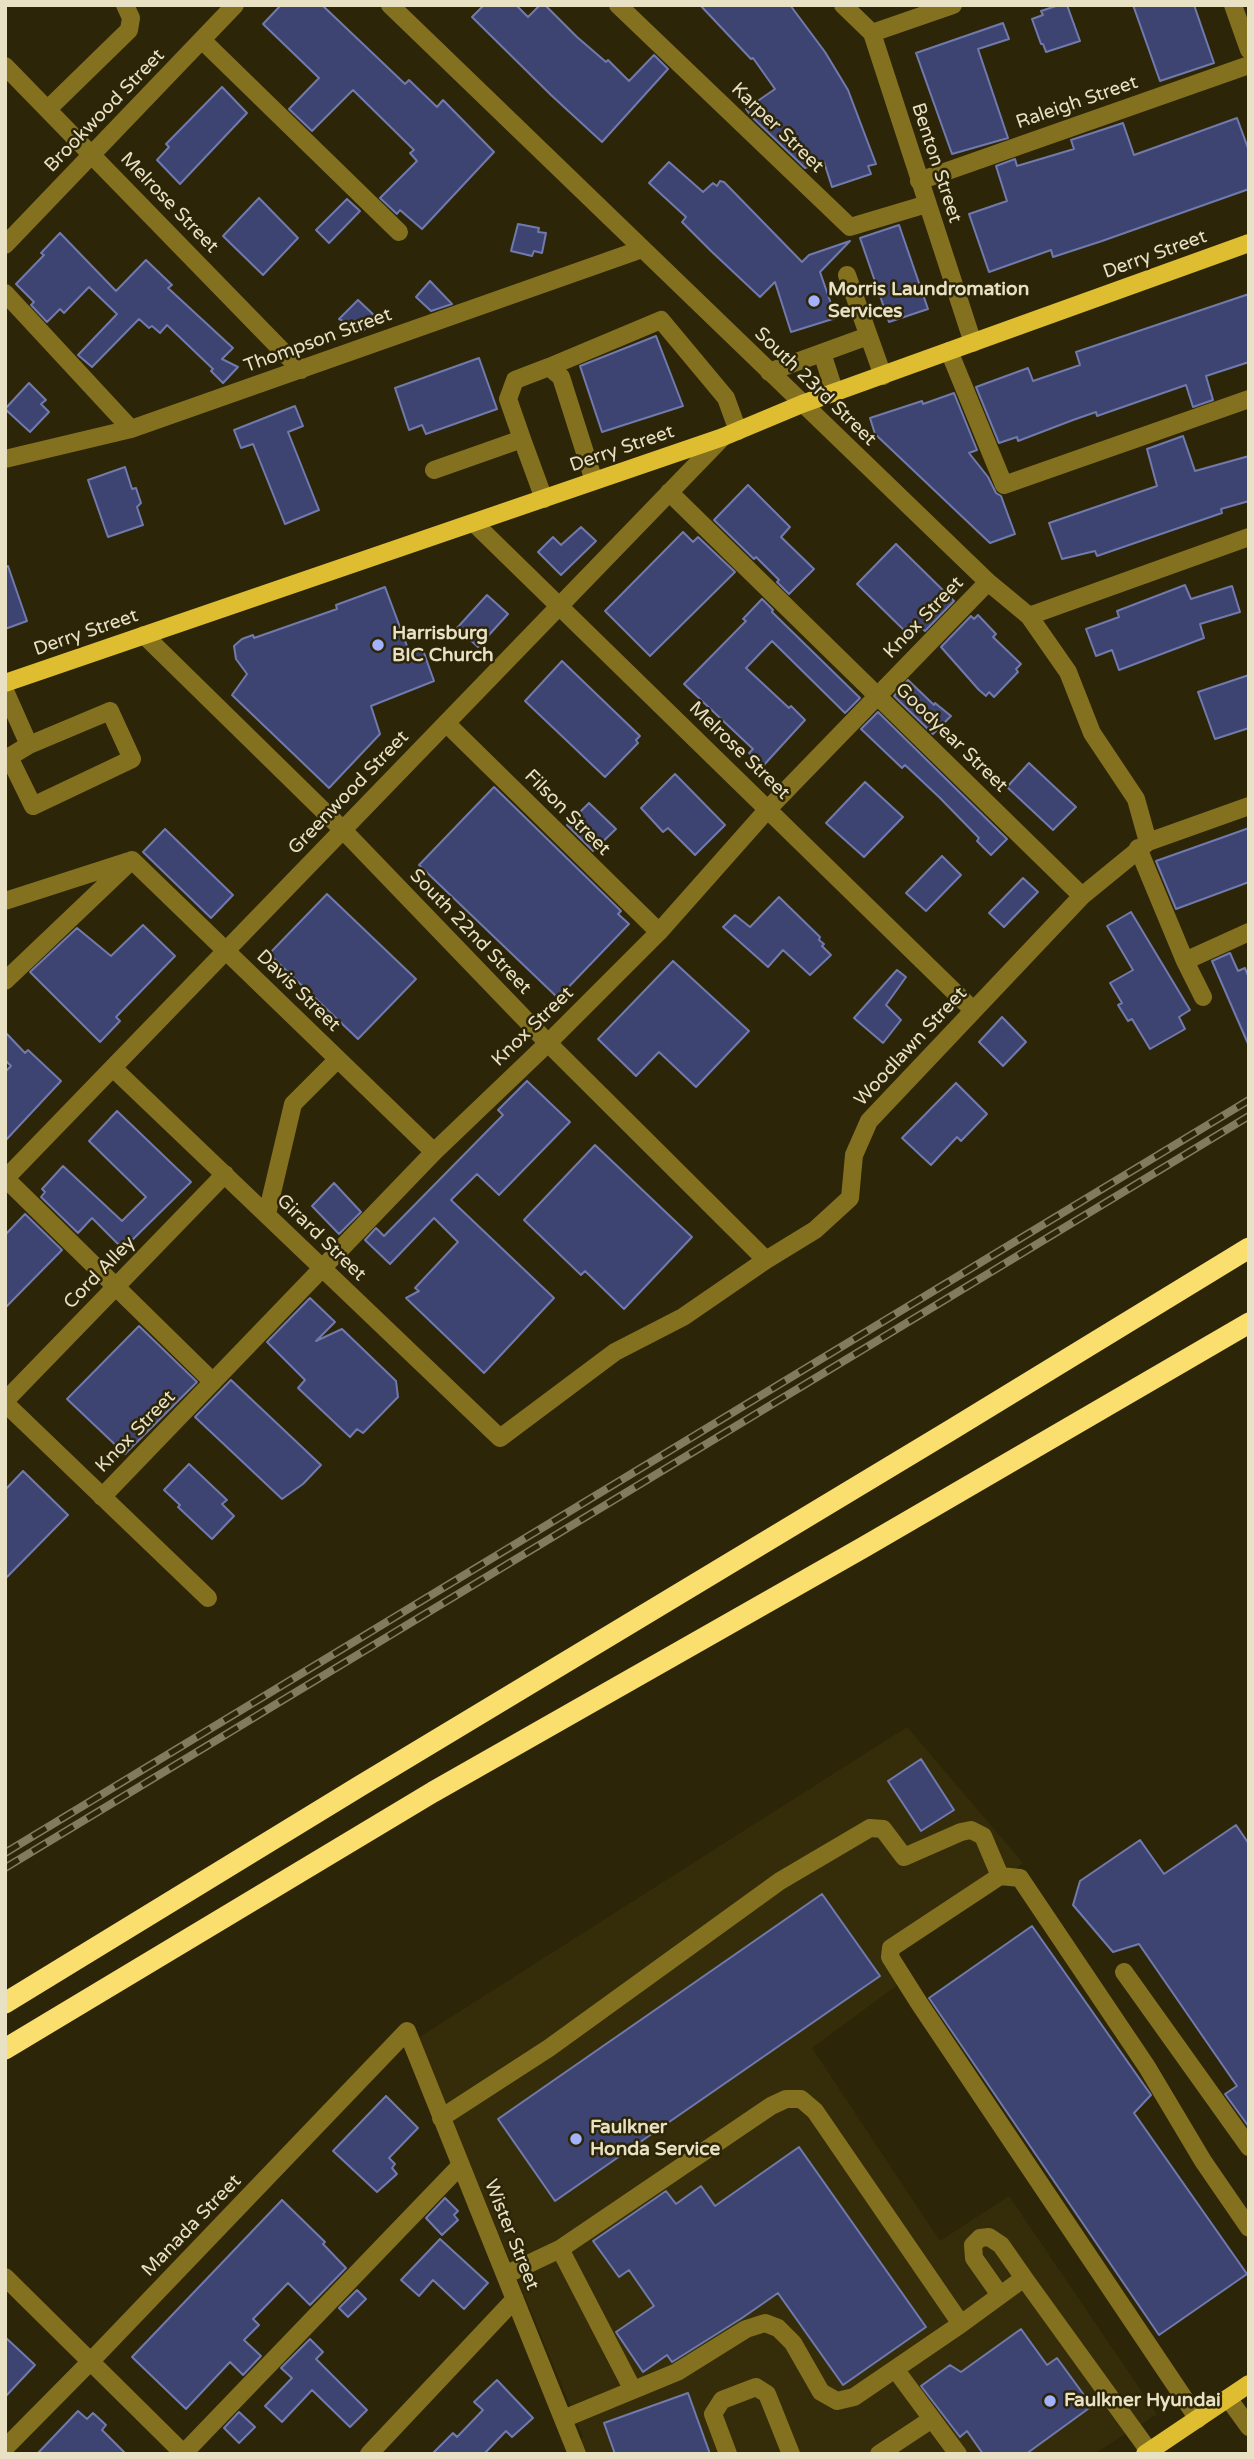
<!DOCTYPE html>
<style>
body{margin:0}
#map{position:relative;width:1254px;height:2459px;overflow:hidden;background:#2d2507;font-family:"Varela Round",sans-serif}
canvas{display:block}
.frame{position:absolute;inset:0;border:7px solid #e8e1c4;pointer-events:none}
</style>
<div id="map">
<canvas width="1254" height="2459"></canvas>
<div class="frame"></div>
</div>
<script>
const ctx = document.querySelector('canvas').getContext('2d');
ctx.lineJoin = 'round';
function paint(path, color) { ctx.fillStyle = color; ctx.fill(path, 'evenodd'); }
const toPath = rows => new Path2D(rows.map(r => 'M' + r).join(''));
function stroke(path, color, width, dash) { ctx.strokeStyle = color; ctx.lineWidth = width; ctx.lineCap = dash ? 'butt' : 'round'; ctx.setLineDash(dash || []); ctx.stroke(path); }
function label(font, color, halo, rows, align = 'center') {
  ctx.font = font + ' "Varela Round",sans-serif'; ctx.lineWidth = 5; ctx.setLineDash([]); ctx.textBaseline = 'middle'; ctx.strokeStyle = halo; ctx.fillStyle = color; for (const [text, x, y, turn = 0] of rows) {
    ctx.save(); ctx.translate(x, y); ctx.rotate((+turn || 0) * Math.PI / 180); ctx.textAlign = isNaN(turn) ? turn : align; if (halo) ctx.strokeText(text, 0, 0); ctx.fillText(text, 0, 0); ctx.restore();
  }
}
const built = toPath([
 [907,1727,1023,1863,886,1962,899,1984,812,2048,940,2241,1009,2196,1157,2414,1094,2454,567,2454,583,2437,418,2038]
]);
const building = toPath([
 [281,5,322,5,405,84,409,80,437,107,443,100,494,152,422,229,400,210,397,214,380,198,417,161,410,153,414,150,353,90,312,131,289,109,319,78,263,24,281,5],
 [484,5,516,5,528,17,540,5,545,5,577,37,606,62,608,60,629,81,654,55,668,69,602,142,551,95,472,17,484,5],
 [700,5,790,5,825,52,848,90,876,164,868,166,871,174,832,187,824,162,805,168,751,116,746,109,775,89,753,58,751,59,700,5],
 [1059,5,1067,5,1080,41,1046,52,1043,44,1041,44,1032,19,1043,15,1041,11,1059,5],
 [1133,5,1194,5,1214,63,1160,81,1133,5],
 [1003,23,1009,39,978,49,1008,138,952,154,916,53,1003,23],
 [222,87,247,113,180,184,157,160,169,147,166,144,222,87],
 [1237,118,1249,151,1249,189,1102,241,1053,257,1051,250,989,272,969,214,1007,201,996,166,1015,159,1017,166,1074,149,1071,140,1123,123,1134,155,1237,118],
 [669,162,703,192,713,183,717,186,720,181,724,182,802,262,809,255,850,241,820,272,836,318,791,332,775,282,760,297,711,251,682,222,686,217,649,183,669,162],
 [259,198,298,238,263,275,223,236,259,198],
 [347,199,360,211,329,243,316,230,347,199],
 [518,224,539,228,538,232,546,233,542,253,534,251,532,256,511,251,518,224],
 [899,225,928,309,889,322,860,238,899,225],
 [60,233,116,291,146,260,172,285,168,288,233,348,222,359,238,367,223,383,211,371,213,369,167,325,160,333,152,326,149,328,139,319,92,367,78,355,117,314,89,287,64,313,60,309,47,322,31,305,34,302,16,284,44,255,41,253,60,233],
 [430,281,452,304,431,311,416,297,430,281],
 [1249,294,1249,362,1206,376,1213,400,1193,407,1186,385,1097,416,1096,412,1073,420,1018,441,1017,437,999,443,976,387,1028,368,1033,381,1080,365,1076,352,1249,294],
 [358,300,376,317,363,331,339,319,358,300],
 [656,336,683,406,602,432,580,366,656,336],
 [479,358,497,409,426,434,422,425,409,430,395,388,479,358],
 [29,383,46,400,41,404,49,412,30,432,5,409,29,383],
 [954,393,977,450,969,453,988,477,996,493,1001,496,1015,534,990,543,875,434,870,418,922,401,923,404,954,393],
 [295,406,303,426,288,432,319,510,285,524,253,444,241,448,234,430,295,406],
 [1183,436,1195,471,1249,456,1249,501,1221,509,1222,513,1097,556,1095,551,1062,559,1049,523,1157,486,1147,449,1183,436],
 [125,467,132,489,136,488,141,503,137,507,143,525,108,537,88,480,125,467],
 [748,485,790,527,781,537,814,569,789,594,777,582,779,580,756,557,754,559,714,520,748,485],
 [581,527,596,541,561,575,538,552,553,537,561,545,581,527],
 [683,532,693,542,698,537,735,572,650,656,605,611,683,532],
 [896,544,954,601,925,631,921,628,912,638,857,584,896,544],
 [8,566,27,621,5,629,5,567,8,566],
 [1185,585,1191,599,1232,586,1240,612,1200,624,1204,638,1119,670,1112,650,1096,656,1086,629,1119,617,1117,611,1185,585],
 [385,587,410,654,423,650,434,681,371,706,380,734,329,788,232,695,247,674,236,659,234,646,242,639,253,635,254,638,337,609,336,605,385,587],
 [487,595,508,614,478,647,457,628,487,595],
 [762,599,773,610,772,612,860,698,845,713,772,641,746,668,789,708,791,706,805,720,763,766,749,753,753,749,684,684,746,621,743,619,762,599],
 [978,615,996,634,993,637,1021,664,1016,669,1018,672,994,697,989,692,986,696,979,690,941,647,971,616,974,619,978,615],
 [562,661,640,736,636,740,638,743,605,777,525,701,562,661],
 [1249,675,1249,728,1215,739,1198,692,1249,675],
 [908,680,934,705,935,703,951,716,933,734,894,696,908,680],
 [878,712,1007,839,991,855,977,841,979,838,940,798,905,765,902,768,861,729,878,712],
 [1029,763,1076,807,1053,830,1007,787,1029,763],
 [675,774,725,825,695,855,668,828,663,832,641,808,675,774],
 [865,782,903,817,864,857,826,823,865,782],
 [494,787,621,911,618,914,629,924,558,998,419,865,494,787],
 [589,803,616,829,593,851,567,825,589,803],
 [1249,828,1249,882,1176,909,1156,861,1249,828],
 [165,829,233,895,211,918,143,852,165,829],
 [942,856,961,875,926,911,906,893,942,856],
 [1023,878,1038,892,1004,927,989,913,1023,878],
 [327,894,416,979,358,1039,269,954,327,894],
 [779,897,820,937,819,940,824,944,822,946,831,955,810,975,783,950,768,967,723,927,735,915,750,927,779,897],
 [1131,912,1190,1010,1179,1017,1185,1029,1150,1049,1132,1019,1128,1021,1118,1005,1122,1003,1110,983,1133,970,1107,926,1131,912],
 [143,925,175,956,116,1017,120,1021,100,1042,30,972,77,928,111,956,143,925],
 [1230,953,1238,971,1245,968,1249,978,1249,1046,1212,961,1230,953],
 [673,961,749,1031,696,1087,659,1052,636,1076,598,1039,673,961],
 [897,970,906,977,886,1005,901,1020,883,1043,854,1018,897,970],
 [1002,1017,1026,1042,1003,1066,979,1042,1002,1017],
 [5,1032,25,1053,28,1050,61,1081,5,1141,5,1072,11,1066,5,1060,5,1032],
 [527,1081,570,1122,499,1195,477,1174,451,1200,554,1298,484,1373,406,1298,419,1291,415,1288,458,1242,434,1218,390,1264,365,1240,376,1228,384,1236,503,1115,498,1110,527,1081],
 [956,1083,987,1114,961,1141,957,1137,931,1165,902,1138,956,1083],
 [117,1111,191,1182,123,1249,92,1218,78,1233,41,1197,45,1192,42,1189,63,1166,122,1221,146,1197,89,1141,117,1111],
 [595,1145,692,1237,624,1309,585,1271,581,1275,524,1220,595,1145],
 [334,1183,361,1212,339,1234,312,1206,334,1183],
 [25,1214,62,1250,5,1308,5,1235,25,1214],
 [310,1298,335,1322,316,1341,342,1329,396,1381,398,1397,363,1433,357,1429,350,1437,298,1388,305,1380,267,1342,310,1298],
 [139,1326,197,1382,125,1454,67,1399,139,1326],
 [231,1380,321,1465,303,1484,282,1499,195,1417,231,1380],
 [189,1464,227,1500,222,1504,234,1516,212,1539,178,1507,180,1505,164,1490,189,1464],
 [23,1471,68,1515,5,1579,5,1490,23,1471],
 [921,1759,954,1810,921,1831,888,1781,921,1759],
 [1236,1825,1249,1844,1249,2127,1225,2094,1237,2086,1139,1944,1113,1952,1073,1905,1080,1881,1140,1840,1164,1874,1236,1825],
 [822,1894,880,1976,555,2201,498,2119,822,1894],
 [1032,1926,1151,2095,1134,2113,1247,2274,1159,2335,929,1998,1032,1926],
 [386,2096,418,2128,389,2158,395,2164,392,2168,397,2174,377,2192,333,2151,386,2096],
 [799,2147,926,2327,843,2385,778,2293,742,2318,672,2362,667,2355,643,2372,616,2332,654,2306,629,2270,619,2277,593,2241,666,2191,676,2204,701,2186,715,2206,799,2147],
 [445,2198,458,2211,454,2215,458,2220,442,2235,426,2218,445,2198],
 [282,2200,325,2242,323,2244,346,2268,310,2305,288,2283,253,2319,259,2325,244,2340,261,2356,243,2375,230,2362,186,2409,132,2357,282,2200],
 [440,2239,488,2283,464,2309,433,2280,419,2296,401,2280,440,2239],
 [357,2290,366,2299,348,2317,339,2308,357,2290],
 [1021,2329,1047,2365,1057,2358,1092,2406,1026,2454,983,2454,967,2431,960,2437,921,2386,950,2365,961,2372,1021,2329],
 [5,2337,35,2365,5,2397,5,2337],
 [310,2339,323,2352,316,2359,367,2410,350,2427,312,2390,282,2422,265,2406,292,2378,281,2368,310,2339],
 [497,2380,533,2418,512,2437,506,2431,484,2454,432,2454,453,2433,457,2437,483,2410,474,2402,497,2380],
 [688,2393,710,2454,615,2454,604,2423,688,2393],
 [78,2411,87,2419,93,2413,106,2425,102,2430,126,2454,37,2454,78,2411],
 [239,2412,255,2427,239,2443,224,2428,239,2412]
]);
const minor = toPath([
 [390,5,988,582,1029,616,1068,672,1092,733,1136,799,1148,842],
 [618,5,850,227,927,204],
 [843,5,872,33,973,343],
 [1233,5,1249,50],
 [872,33,953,5],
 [202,40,399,232],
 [5,66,301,370],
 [48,109,129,30,131,18,125,5],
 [919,181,1249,65],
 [5,245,235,5],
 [847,275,883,376],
 [5,293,131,429],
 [949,351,1004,485,1249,399],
 [822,353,835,393],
 [549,367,661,320,726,398,738,431],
 [769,372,868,336],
 [522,439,508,399,515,380,549,367,561,377,594,481],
 [5,459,131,429,642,249],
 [434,470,522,439,544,499],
 [669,492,1082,896],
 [474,523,973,1010],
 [1029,616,1249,537],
 [144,635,343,830,548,1043,766,1260],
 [5,691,29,745],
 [110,711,132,759,33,806,9,757,29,745,110,711],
 [446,723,659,932],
 [1138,848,1185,961,1203,997],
 [132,860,434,1152],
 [5,901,129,861],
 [1185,961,1249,932],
 [5,981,132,860],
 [113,1068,500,1438,615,1352,683,1317,766,1260,815,1230,850,1198,854,1155,869,1121,1082,896,1148,842,1249,806],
 [5,1178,213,1382],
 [5,1179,723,437],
 [267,1214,293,1104,338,1059],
 [5,1401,225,1174],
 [5,1403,208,1598],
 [102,1497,434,1152,548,1043,659,932,768,809,988,582],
 [1124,1972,1249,2147],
 [441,2118,549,2048,780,1881,870,1828,883,1829,904,1857,961,1832,971,1830,983,1836,1000,1876],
 [560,2249,633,2390],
 [505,2275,560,2249,771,2106,786,2099,801,2099,815,2111,961,2324,1024,2278,1149,2451],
 [5,2277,184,2454],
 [1000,2295,974,2258,973,2245,980,2238,989,2237,1001,2245,1024,2278],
 [895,2369,958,2454],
 [1228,2398,1249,2427],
 [563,2419,677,2372,746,2329,765,2323,778,2328,793,2343,821,2392,837,2401,854,2397,961,2324],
 [1198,2419,919,2003,890,1957,891,1948,1000,1876,1020,1878,1147,2067,1203,2161,1249,2228],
 [5,2448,91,2361,407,2031,577,2454],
 [183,2454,461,2165],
 [369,2454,515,2299],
 [728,2454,713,2414,722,2400,756,2387,767,2394,791,2454],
 [879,2454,932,2419]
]);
const major = toPath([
 [5,683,723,437,802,404,1249,243],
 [1145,2454,1249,2384]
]);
const highway = toPath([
 [5,2003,360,1786,951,1430,1249,1248],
 [5,2049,433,1792,864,1547,1249,1323]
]);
const rail = toPath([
 [5,1853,1249,1100],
 [5,1868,1249,1116]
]);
const markers = [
 [814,301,7,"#a4b2fc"],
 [378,645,7,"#a4b2fc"],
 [576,2139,7,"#a4b2fc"],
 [1050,2401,7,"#a4b2fc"]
];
const streetNames = [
 ["Raleigh Street",1077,103,-19],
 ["Brookwood Street",105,111,-46],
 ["Karper Street",777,128,44],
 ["Benton Street",936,163,72],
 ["Melrose Street",169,203,46],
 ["Derry Street",1155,255,-20],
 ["Thompson Street",318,341,-20],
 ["South 23rd Street",815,387,44],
 ["Derry Street",622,449,-19],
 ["Knox Street",924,618,-46],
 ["Derry Street",86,633,-19],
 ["Goodyear Street",951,738,44],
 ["Melrose Street",739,751,44],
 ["Greenwood Street",349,793,-46],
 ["Filson Street",567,813,45],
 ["South 22nd Street",470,932,46],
 ["Davis Street",298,991,44],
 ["Knox Street",533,1027,-44],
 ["Woodlawn Street",911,1047,-47],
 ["Girard Street",321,1238,44],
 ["Cord Alley",100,1273,-46],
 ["Knox Street",136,1432,-46],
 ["Manada Street",192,2226,-46],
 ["Wister Street",511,2235,68]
];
const poiNames = [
 ["Morris Laundromation",828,290],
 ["Services",828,312],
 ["Harrisburg",392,634],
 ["BIC Church",392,656],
 ["Faulkner",590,2128],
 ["Honda Service",590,2150],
 ["Faulkner Hyundai",1064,2401]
];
paint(built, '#352d09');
paint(building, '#3d4472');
stroke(building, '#717aad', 2);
stroke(minor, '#84711f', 18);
stroke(major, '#debe30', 18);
stroke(highway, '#fade6e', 21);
stroke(rail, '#827b5d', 8);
stroke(rail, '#2d2507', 5, [16]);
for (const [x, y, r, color] of markers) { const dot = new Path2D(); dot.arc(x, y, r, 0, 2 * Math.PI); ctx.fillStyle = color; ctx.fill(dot); stroke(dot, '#2d2507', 2.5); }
label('19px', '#e8e1c4', '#2d2507', streetNames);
label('bold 19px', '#e8e1c4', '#2d2507', poiNames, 'left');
</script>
